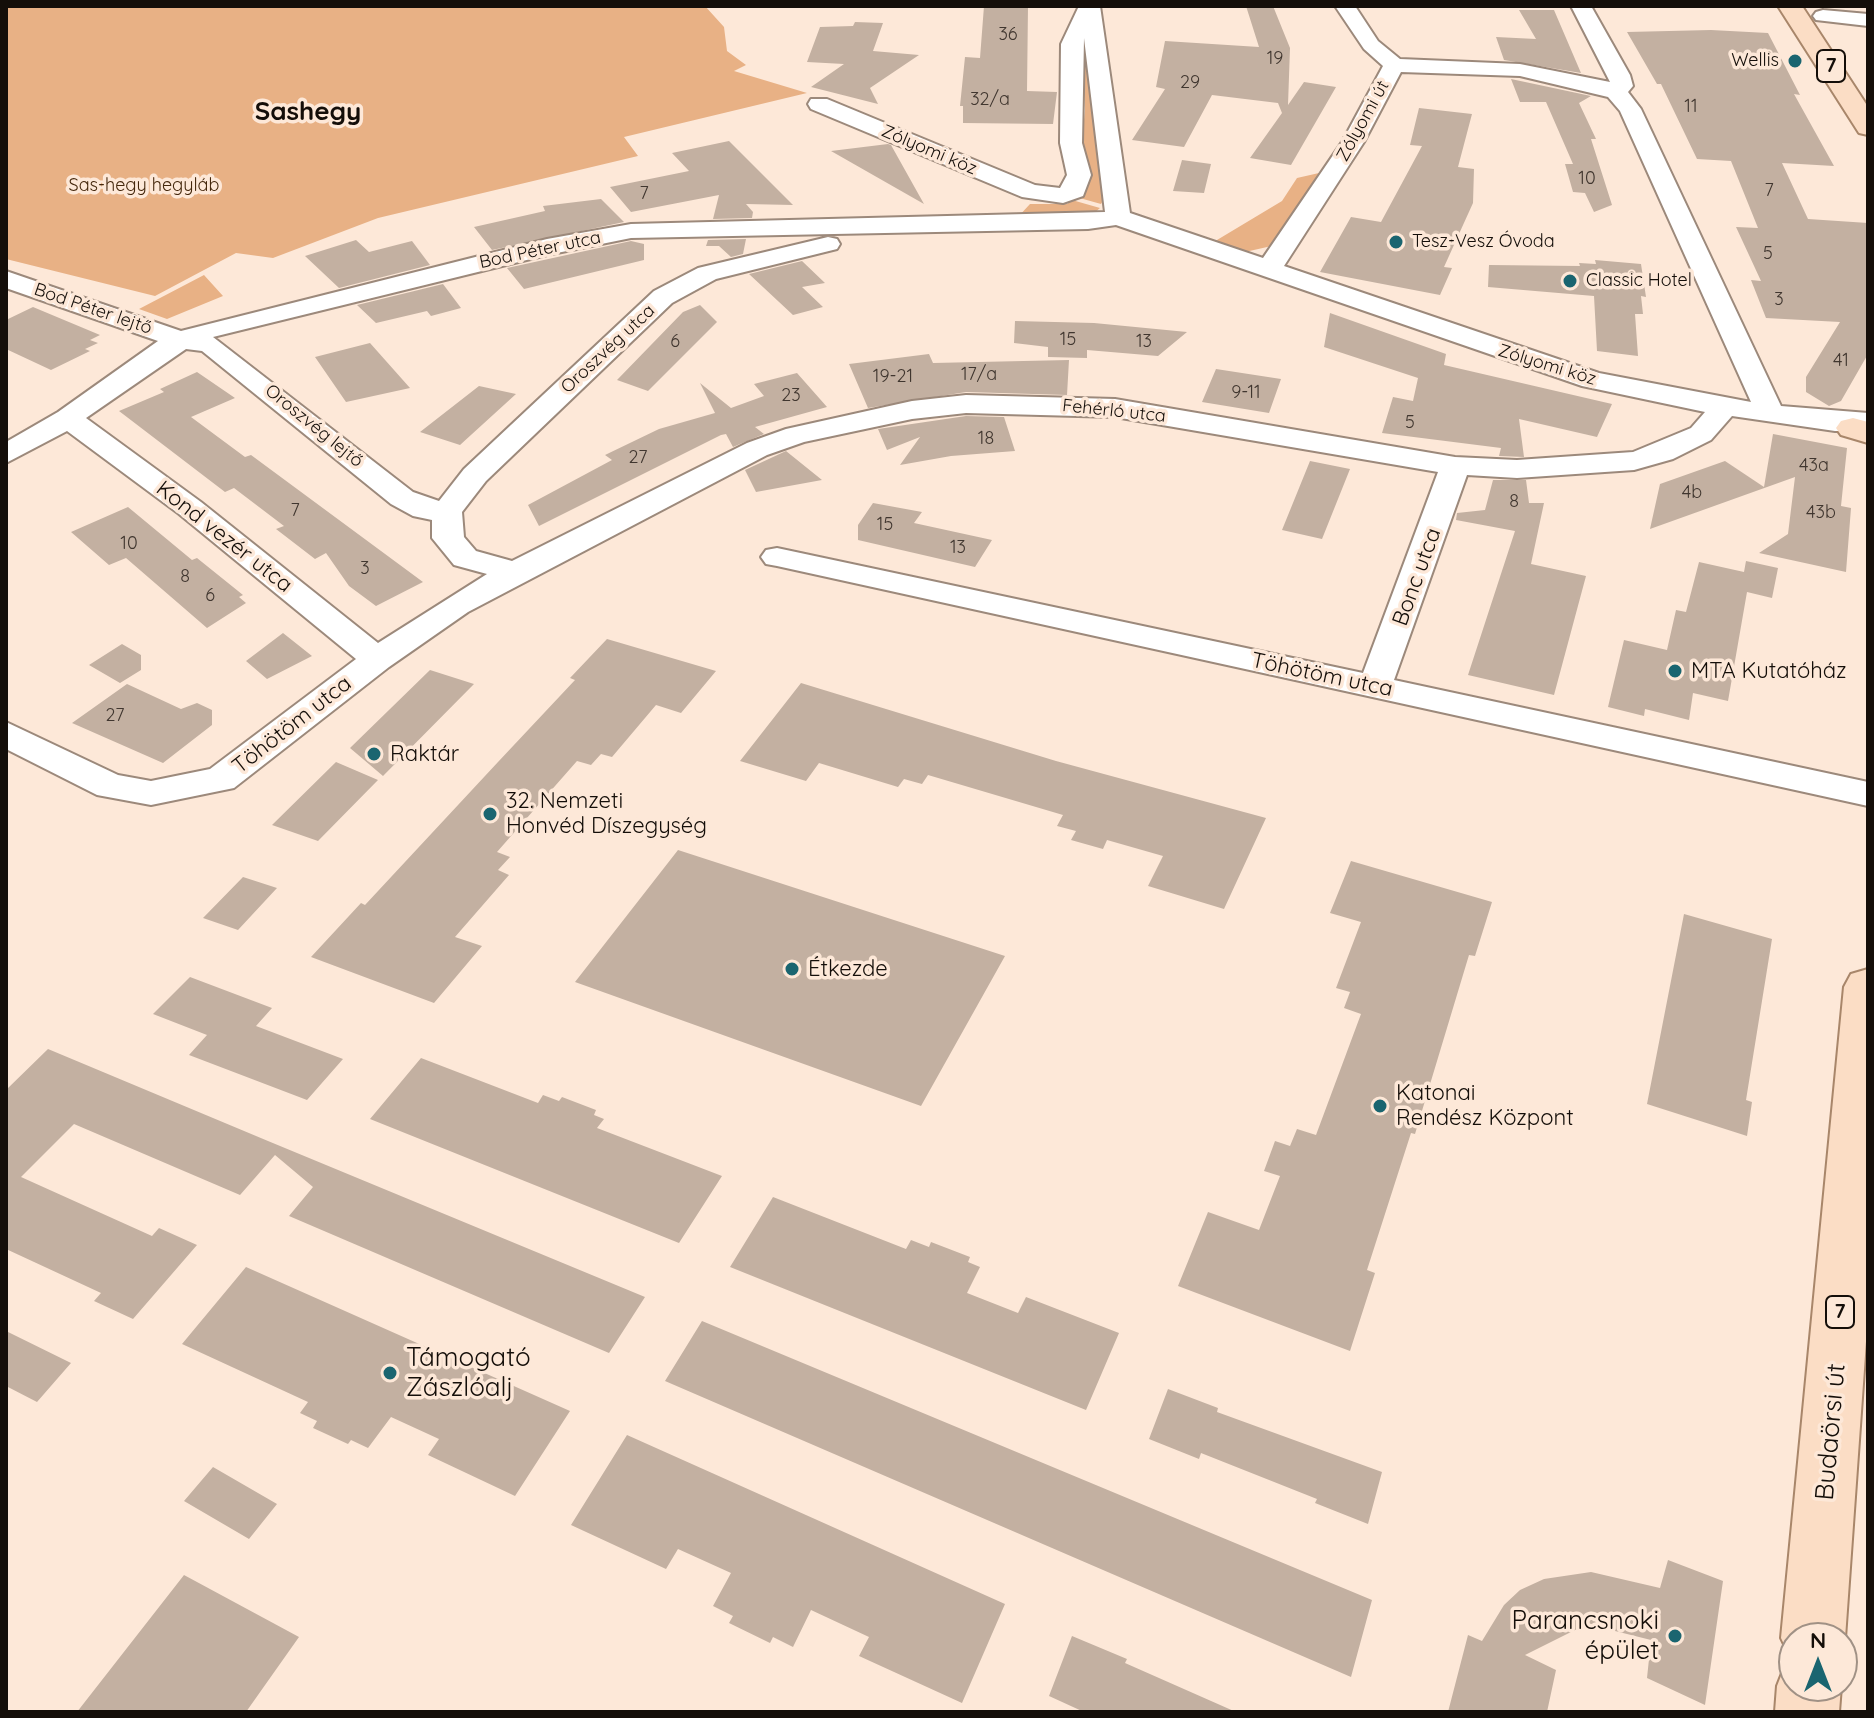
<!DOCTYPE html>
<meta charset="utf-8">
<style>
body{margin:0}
#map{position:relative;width:1874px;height:1718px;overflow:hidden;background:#fde8d8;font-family:Quicksand,sans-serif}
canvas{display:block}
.frame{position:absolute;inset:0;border:8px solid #140e09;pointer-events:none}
.north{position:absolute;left:1778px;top:1622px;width:80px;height:80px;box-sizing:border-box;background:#fde8d8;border:2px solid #a09185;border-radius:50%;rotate:0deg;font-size:22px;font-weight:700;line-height:32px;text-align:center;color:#140e09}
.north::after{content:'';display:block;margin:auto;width:28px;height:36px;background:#1a6570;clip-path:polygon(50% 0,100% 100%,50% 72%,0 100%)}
</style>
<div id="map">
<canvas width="1874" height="1718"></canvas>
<div class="frame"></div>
<div class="north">N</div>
</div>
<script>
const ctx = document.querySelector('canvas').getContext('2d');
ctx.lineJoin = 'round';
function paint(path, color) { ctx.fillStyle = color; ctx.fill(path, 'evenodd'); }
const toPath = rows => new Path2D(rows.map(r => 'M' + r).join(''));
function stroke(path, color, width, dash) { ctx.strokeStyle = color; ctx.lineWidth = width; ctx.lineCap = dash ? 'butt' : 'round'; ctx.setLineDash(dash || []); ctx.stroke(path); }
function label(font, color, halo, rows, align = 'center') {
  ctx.font = font + ' Quicksand,sans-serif'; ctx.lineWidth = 7; ctx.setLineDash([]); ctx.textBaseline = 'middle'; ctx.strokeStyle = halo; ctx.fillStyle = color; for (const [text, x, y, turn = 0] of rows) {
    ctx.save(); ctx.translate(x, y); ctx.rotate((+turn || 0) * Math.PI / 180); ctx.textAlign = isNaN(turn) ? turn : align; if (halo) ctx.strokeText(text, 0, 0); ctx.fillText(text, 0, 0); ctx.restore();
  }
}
const green = toPath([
 [6,6,705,6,724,27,727,51,746,65,734,71,807,93,624,137,638,156,378,218,273,258,236,253,155,296,6,259],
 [1085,26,1104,199,1101,204,1076,197,1085,110,1081,38],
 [1319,173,1323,174,1276,245,1245,252,1212,243,1282,201,1297,178],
 [1072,200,1100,208,1093,214,1017,218,1030,204,1067,204],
 [204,275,223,296,167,319,139,309]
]);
const building = toPath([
 [984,6,1028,6,1027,91,1057,92,1053,124,963,123,963,106,960,106,965,57,980,58],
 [1246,6,1273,6,1290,48,1288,105,1304,82,1336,87,1291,165,1250,158,1282,113,1278,103,1212,95,1184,147,1132,140,1165,89,1156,87,1165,41,1259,47],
 [1519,10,1554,10,1581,73,1504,60,1496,37,1536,39],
 [855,22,883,23,873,51,919,55,870,88,878,104,811,87,844,64,807,62,820,27,853,26],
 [1711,30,1768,33,1800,95,1794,94,1834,166,1782,163,1808,219,1868,223,1868,354,1841,401,1829,406,1806,392,1806,377,1840,322,1766,318,1751,280,1761,281,1736,227,1758,228,1731,161,1697,159,1661,84,1657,84,1627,32],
 [1511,79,1591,96,1579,103,1596,139,1591,139,1612,205,1594,212,1585,193,1573,192,1565,164,1573,164,1546,102,1520,102],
 [1419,108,1472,114,1458,167,1474,169,1473,203,1444,267,1452,268,1440,295,1320,272,1351,217,1381,222,1422,146,1410,145],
 [729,141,793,205,746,204,753,212,752,218,713,219,719,195,631,212,610,187,689,171,672,153],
 [888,144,891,145,924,204,831,151],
 [1182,160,1211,164,1204,193,1173,191],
 [601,199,624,222,492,250,474,227,545,211,543,206],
 [746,239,743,254,731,257,719,246,706,246,708,240],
 [356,240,369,252,412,241,430,265,339,288,305,256],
 [631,241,644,244,644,260,524,289,507,268],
 [1595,260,1641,264,1646,297,1641,296,1643,314,1635,314,1638,356,1597,351,1594,296,1488,287,1489,265,1580,266,1579,263,1596,264],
 [802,261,825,283,802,287,823,307,793,315,749,274],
 [443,284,461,308,431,316,427,311,376,323,357,305],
 [700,305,717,322,648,391,617,380,683,312],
 [33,307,100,335,90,340,98,343,85,349,90,351,51,370,6,349,6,320],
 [1330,313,1446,354,1444,365,1612,404,1597,437,1519,419,1524,457,1499,456,1501,448,1382,433,1393,397,1413,401,1418,378,1324,347],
 [1015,321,1094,323,1187,332,1158,356,1087,350,1087,358,1048,357,1048,347,1014,343],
 [370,343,410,388,346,402,315,357],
 [929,354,933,363,1069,360,1067,395,966,392,868,408,849,364],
 [1216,369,1281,379,1269,413,1202,402],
 [197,372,235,398,191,417,245,457,251,455,423,582,376,606,349,586,326,553,315,559,276,529,284,526,234,488,225,492,119,411,164,392,160,389],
 [797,373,827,407,755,427,764,434,733,447,726,434,721,435,539,526,528,505,612,460,605,455,659,429,715,413,700,383,731,408,764,396,754,384],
 [479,386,516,394,460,445,420,432],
 [966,416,1004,417,1015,451,951,456,900,465,920,437,887,450,878,429],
 [1773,434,1847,448,1841,506,1851,508,1846,572,1759,553,1788,534,1795,477,1650,529,1660,484,1725,461,1764,487],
 [786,451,822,480,756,492,745,470],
 [1310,461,1350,469,1322,539,1282,530],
 [1493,480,1526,480,1529,503,1544,503,1531,564,1586,576,1554,695,1468,675,1515,531,1456,520,1457,513,1485,510],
 [873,503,922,512,914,523,992,540,975,567,858,540,858,525],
 [128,507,192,560,197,558,243,595,239,597,246,603,207,628,126,558,109,565,71,532],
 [1746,561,1778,568,1772,598,1747,592,1728,701,1693,693,1689,720,1645,709,1644,716,1608,707,1624,640,1667,650,1676,610,1686,612,1699,562,1744,572],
 [283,633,312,656,267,679,246,661],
 [607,639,716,671,681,713,656,705,612,757,601,754,591,765,577,761,497,852,510,857,498,870,509,875,455,937,482,946,434,1003,311,957,361,903,365,905,498,762,575,680,570,678],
 [122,644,141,655,141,670,120,683,89,665],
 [430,670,474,684,383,776,350,748],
 [801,683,1056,761,1266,818,1224,909,1148,886,1163,856,1107,840,1103,849,1071,840,1076,831,1057,826,1063,815,928,775,922,784,904,779,898,787,819,763,806,781,740,761],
 [127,684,181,709,197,703,212,710,212,725,163,763,72,723],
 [336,762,378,780,318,841,272,825],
 [678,850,1005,956,921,1106,575,982],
 [1351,861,1492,902,1475,956,1469,955,1415,1134,1411,1133,1367,1270,1375,1273,1350,1351,1178,1286,1208,1212,1259,1230,1280,1176,1264,1171,1275,1141,1290,1146,1297,1129,1316,1135,1361,1014,1344,1008,1350,992,1336,988,1361,922,1330,913],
 [243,877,277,888,238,930,203,918],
 [1684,914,1772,939,1746,1100,1752,1102,1747,1136,1647,1104],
 [190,977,272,1008,256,1026,343,1059,307,1100,189,1055,207,1035,153,1014],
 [48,1049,268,1141,645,1297,609,1353,289,1216,313,1187,275,1155,240,1195,74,1124,21,1177,152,1236,159,1228,197,1245,133,1319,94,1301,101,1293,6,1249,6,1090],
 [421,1058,538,1103,543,1095,559,1101,562,1097,596,1110,594,1115,604,1119,597,1128,722,1176,679,1243,370,1119],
 [773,1197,906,1249,911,1240,929,1247,931,1242,970,1257,968,1262,980,1267,967,1293,1018,1313,1026,1297,1119,1333,1086,1410,730,1267],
 [246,1267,570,1411,515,1496,428,1455,439,1439,391,1417,368,1448,351,1440,348,1444,313,1428,317,1421,300,1413,308,1402,182,1344],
 [702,1321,1372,1600,1351,1677,665,1381],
 [6,1331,71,1363,37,1402,6,1386],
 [1168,1389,1218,1408,1217,1412,1382,1472,1368,1524,1315,1503,1317,1499,1201,1453,1199,1459,1149,1439],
 [627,1435,1005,1604,962,1703,859,1656,869,1637,811,1610,793,1647,773,1637,770,1643,729,1623,733,1616,713,1606,731,1573,678,1549,666,1569,571,1525],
 [213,1467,277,1504,249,1539,184,1501],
 [1668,1560,1723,1581,1705,1705,1647,1678,1651,1640,1595,1626,1577,1629,1525,1655,1556,1670,1547,1712,1448,1712,1468,1635,1482,1641,1504,1605,1520,1590,1544,1579,1591,1572,1660,1588],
 [184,1575,299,1637,246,1712,77,1712],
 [1072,1636,1127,1659,1125,1663,1236,1712,1084,1712,1049,1696]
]);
const street = toPath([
 [1079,6,1100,6,1130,213,1263,258,1342,142,1383,66,1364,49,1335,6,1355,6,1378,41,1400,59,1520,64,1610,82,1571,6,1591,6,1630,75,1633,86,1628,92,1641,109,1781,406,1868,413,1868,431,1835,431,1732,416,1711,440,1673,459,1634,470,1517,478,1467,475,1394,680,1868,782,1868,806,777,566,766,564,761,557,766,550,777,548,1363,673,1438,472,1115,417,966,413,912,419,804,442,767,455,468,612,389,667,234,788,151,805,97,795,6,749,6,722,118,775,151,781,210,769,356,659,179,514,67,431,6,463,6,442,58,412,158,341,6,288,6,271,181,331,547,239,631,224,1105,212,1084,38,1082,143,1091,175,1083,196,1063,203,1022,197,811,109,808,104,811,99,827,99,1035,185,1060,188,1067,175,1060,143,1061,44,1079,6],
 [1401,72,1520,76,1608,97,1620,111,1751,402,1599,373,1284,266,1364,142,1401,72],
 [1116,225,1582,386,1705,412,1691,428,1633,452,1517,460,1455,457,1115,399,966,395,912,401,786,429,747,443,512,561,476,551,464,537,462,512,486,481,672,303,716,279,837,249,840,244,837,239,828,237,698,268,654,291,464,469,439,501,413,492,213,337,547,255,631,238,1088,229,1116,225],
 [186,349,202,351,391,504,413,516,432,520,432,538,454,565,487,574,378,643,201,502,86,418,186,349],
 [1823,10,1868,14,1868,26,1816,20,1813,16,1816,12,1823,10]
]);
const primary = toPath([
 [1778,6,1802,6,1868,107,1868,135,1859,133,1778,6],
 [1853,418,1868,422,1868,443,1841,435,1836,428,1841,421,1853,418],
 [1868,969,1868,1313,1845,1638,1842,1644,1842,1638,1794,1638,1794,1686,1841,1686,1839,1712,1775,1712,1777,1686,1786,1663,1792,1661,1781,1638,1844,987,1851,974,1868,969]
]);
const markers = [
 [1795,61,8,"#1a6570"],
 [1396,242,8,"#1a6570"],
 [1570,281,8,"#1a6570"],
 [1675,671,8,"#1a6570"],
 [374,754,8,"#1a6570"],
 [490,814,8,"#1a6570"],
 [792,969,8,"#1a6570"],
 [1380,1106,8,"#1a6570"],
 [390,1373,8,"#1a6570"],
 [1675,1636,8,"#1a6570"]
];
const numberNames = [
 ["36",1008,35],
 ["19",1275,59],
 ["29",1190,83],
 ["32/a",990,100],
 ["11",1691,107],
 ["10",1587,179],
 ["7",1769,191],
 ["7",644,194],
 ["5",1768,254],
 ["3",1779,300],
 ["15",1068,340],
 ["6",675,342],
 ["13",1144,342],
 ["41",1841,361],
 ["17/a",979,375],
 ["19-21",893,377],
 ["9-11",1246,393],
 ["23",791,396],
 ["5",1410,423],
 ["18",986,439],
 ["27",638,458],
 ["43a",1814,466],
 ["4b",1692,493],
 ["8",1514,502],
 ["7",295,511],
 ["43b",1821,513],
 ["15",885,525],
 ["10",129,544],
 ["13",958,548],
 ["3",365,569],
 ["8",185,577],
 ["6",210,596],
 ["27",115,716]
];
const farPoinames = [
 ["Wellis",1779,61,"right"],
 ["Tesz-Vesz Óvoda",1412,242],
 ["Classic Hotel",1586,281]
];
const farStreetnames = [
 ["Zólyomi út",1363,121,-61],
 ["Zólyomi köz",929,150,23],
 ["Bod Péter utca",540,250,-12],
 ["Bod Péter lejtő",93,309,19],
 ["Oroszvég utca",608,349,-43],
 ["Zólyomi köz",1547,365,17],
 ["Fehérló utca",1114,411,6],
 ["Oroszvég lejtő",314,426,39]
];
const farParknames = [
 ["Sas-hegy hegyláb",144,186]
];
const shields = [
 [1831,66,28],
 [1840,1312,28]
];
const shieldNames = [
 ["7",1831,66],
 ["7",1840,1312]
];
const streetNames = [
 ["Kond vezér utca",224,537,38],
 ["Bonc utca",1417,577,-70],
 ["Töhötöm utca",1322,675,12],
 ["Töhötöm utca",292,725,-38]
];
const poiNames = [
 ["MTA Kutatóház",1691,671],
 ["Raktár",390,754],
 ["32. Nemzeti",506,801],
 ["Honvéd Díszegység",506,826],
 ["Étkezde",808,969],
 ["Katonai",1396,1093],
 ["Rendész Központ",1396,1118]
];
const farDistrictnames = [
 ["Sashegy",308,112]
];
const nearPoinames = [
 ["Támogató",406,1358],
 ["Zászlóalj",406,1388],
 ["Parancsnoki",1659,1621,"right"],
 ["épület",1659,1651,"right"]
];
const nearStreetnames = [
 ["Budaörsi út",1831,1432,-85]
];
paint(green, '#e8b185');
paint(building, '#c3b0a1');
stroke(street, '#9c897b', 4);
stroke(primary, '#a8866a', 4);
paint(street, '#fff');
paint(primary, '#fbddc5');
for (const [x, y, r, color] of markers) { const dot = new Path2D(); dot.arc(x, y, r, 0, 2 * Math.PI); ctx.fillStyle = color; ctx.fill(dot); stroke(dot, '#fde8d8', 3); }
label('18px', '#40362f', null, numberNames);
label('18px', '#140e09', '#fde8d8', farPoinames, 'left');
label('18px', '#140e09', '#fde8d8', farStreetnames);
label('18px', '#44270c', '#fde8d8', farParknames);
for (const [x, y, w] of shields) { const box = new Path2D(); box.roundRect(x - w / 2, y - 16, w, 32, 6); ctx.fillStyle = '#fde8d8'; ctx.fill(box); stroke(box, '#140e09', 2); }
label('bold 20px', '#140e09', null, shieldNames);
label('22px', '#140e09', '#fde8d8', streetNames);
label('22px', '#140e09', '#fde8d8', poiNames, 'left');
label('bold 26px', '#140e09', '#fde8d8', farDistrictnames);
label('26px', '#140e09', '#fde8d8', nearPoinames, 'left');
label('26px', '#140e09', '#fde8d8', nearStreetnames);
</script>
